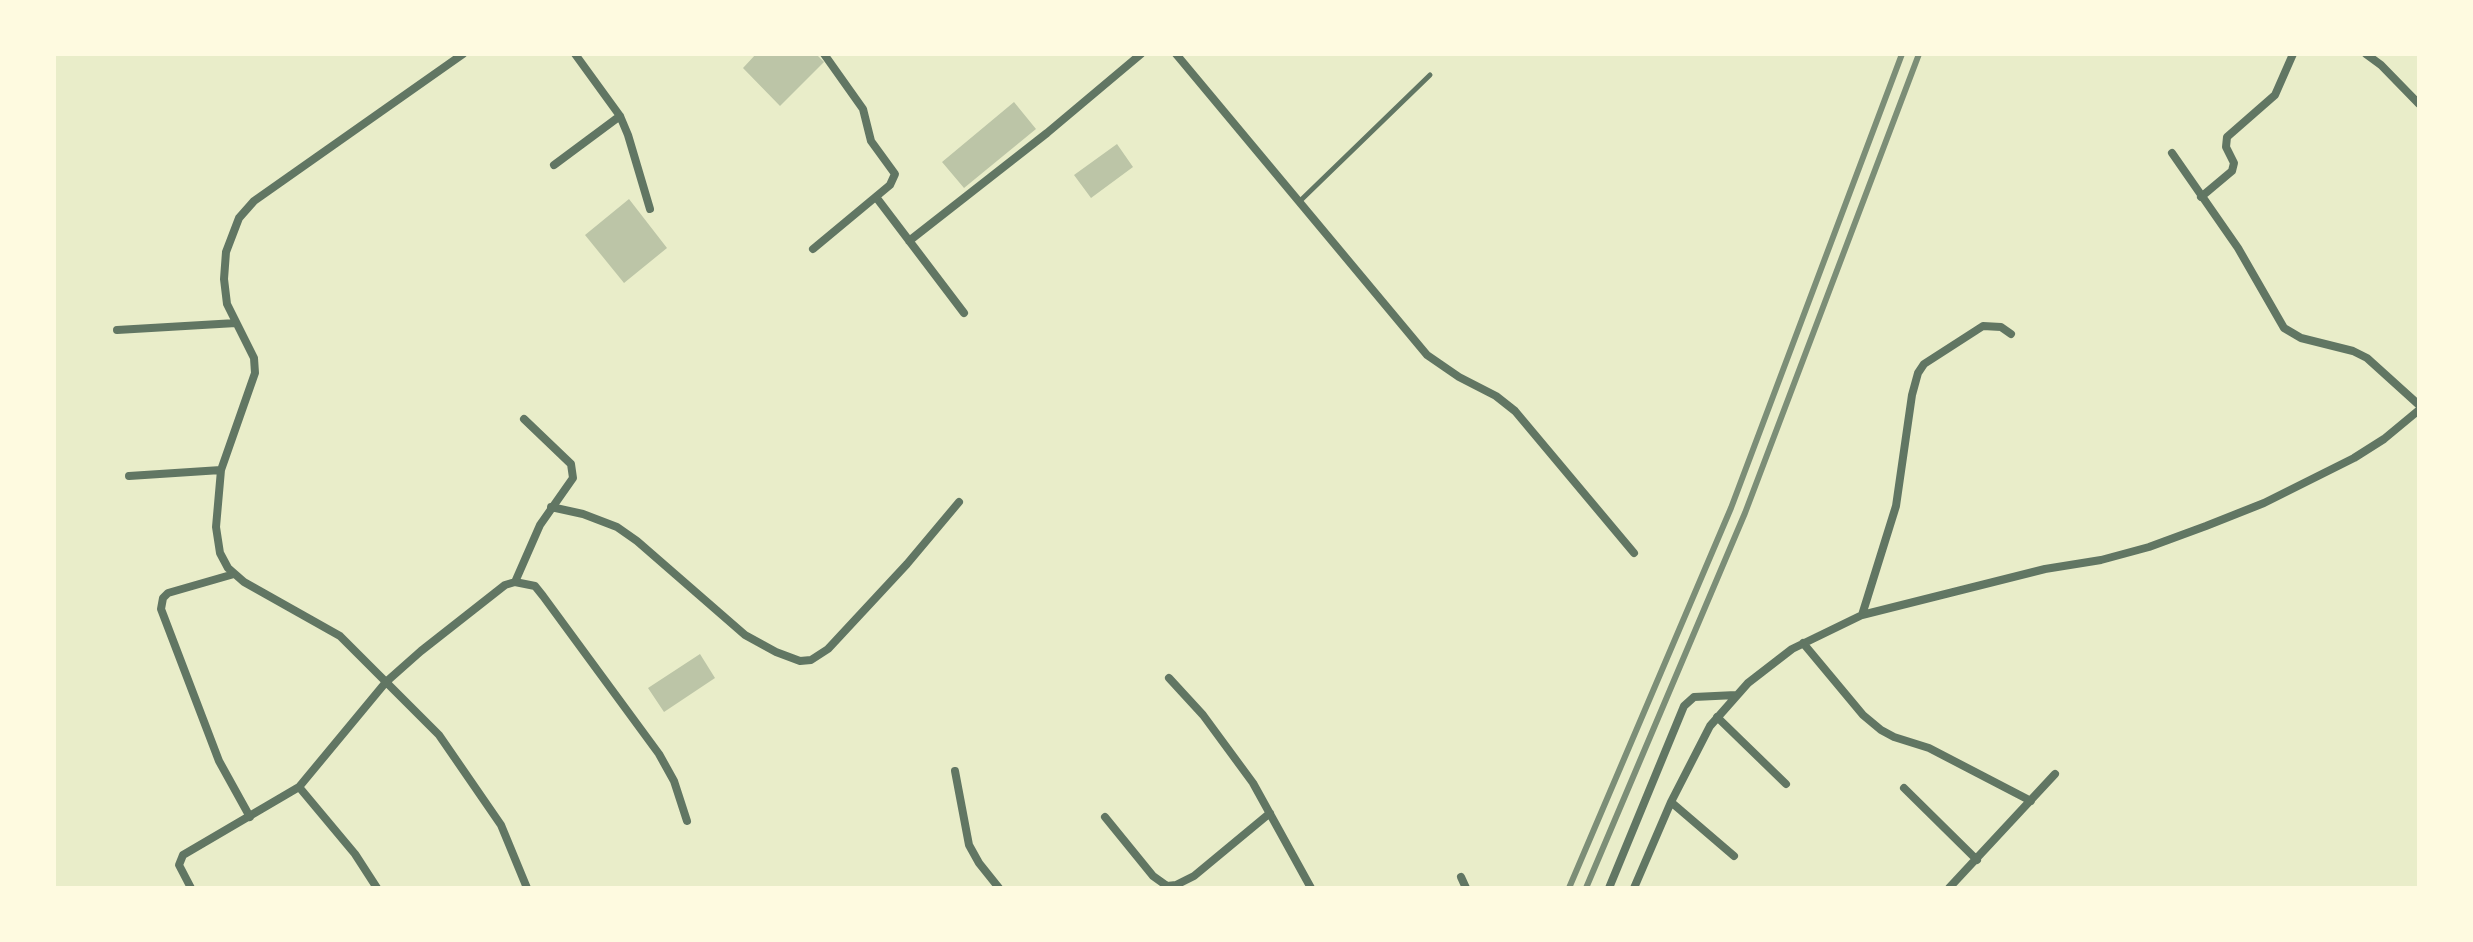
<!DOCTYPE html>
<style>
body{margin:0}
#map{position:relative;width:2473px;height:942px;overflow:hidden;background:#e9edc9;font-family:Signika,sans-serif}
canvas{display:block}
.frame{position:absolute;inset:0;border:56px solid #fefae0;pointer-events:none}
</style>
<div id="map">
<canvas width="2473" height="942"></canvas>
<div class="frame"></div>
</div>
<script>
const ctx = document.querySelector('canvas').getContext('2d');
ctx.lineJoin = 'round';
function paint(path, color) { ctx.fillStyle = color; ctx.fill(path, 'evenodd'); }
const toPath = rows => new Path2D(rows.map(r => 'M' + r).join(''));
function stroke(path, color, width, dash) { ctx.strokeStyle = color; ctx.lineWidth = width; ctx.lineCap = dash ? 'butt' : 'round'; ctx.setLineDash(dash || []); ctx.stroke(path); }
const building = toPath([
 [756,54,816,54,824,62,780,106,743,68],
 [1014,102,1036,129,964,188,942,162],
 [1117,144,1133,167,1091,198,1074,175],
 [629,199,667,248,624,283,585,235],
 [700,654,715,678,664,712,648,688]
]);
const service = toPath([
 [1300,201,1430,75]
]);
const minor = toPath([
 [463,54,254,201,239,218,226,252,224,279,227,304,254,358,255,373,221,470,216,527,220,553,228,568,244,582,340,636,439,735,501,825,527,888],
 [575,54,620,116,628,135,650,209],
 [1176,54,1427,355,1459,377,1496,396,1515,411,1634,553],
 [2366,54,2381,65,2419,104],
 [2172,153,2238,248,2284,328,2301,338,2353,351,2367,358,2419,405],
 [554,165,620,116],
 [876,197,964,313],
 [2201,197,2232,171,2234,163,2226,147,2227,137,2275,95,2293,54],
 [909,241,1047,133,1141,54],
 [813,249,890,185,895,174,871,141,863,109,824,54],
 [117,330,236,323],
 [129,476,221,470],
 [551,507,583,514,617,527,637,541,745,635,776,652,800,661,811,660,828,649,907,564,959,502],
 [234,574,168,593,163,598,161,609,219,761,250,817],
 [515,582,540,525,573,478,571,464,524,419],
 [1862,615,1896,506,1912,395,1918,373,1924,364,1983,326,2001,327,2011,334],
 [1803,643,1863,715,1881,730,1894,737,1929,748,2031,801],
 [1169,678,1203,715,1253,783,1311,888],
 [1717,717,1786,784],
 [955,771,969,845,979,863,999,888],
 [299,787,355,854,377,888],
 [1904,788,1977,860],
 [1671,802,1734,856],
 [1105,817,1153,876,1167,886,1176,885,1194,876,1270,813],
 [1461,877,1466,888],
 [191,888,179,865,183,855,299,787,386,682,421,651,505,585,515,582,535,586,543,596,659,754,674,781,687,821],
 [1609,888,1684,706,1694,697,1736,695],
 [1634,888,1671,802,1710,726,1748,683,1792,649,1862,615,2045,569,2101,560,2149,547,2206,526,2264,503,2354,458,2384,439,2419,410],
 [1949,888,2055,774]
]);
const rail = toPath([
 [1569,888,1731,508,1902,54],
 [1586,888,1745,513,1919,54]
]);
paint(building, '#bcc5a7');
stroke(service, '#617663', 5);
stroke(minor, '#617663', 8);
stroke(rail, '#7c8e77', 6);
</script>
